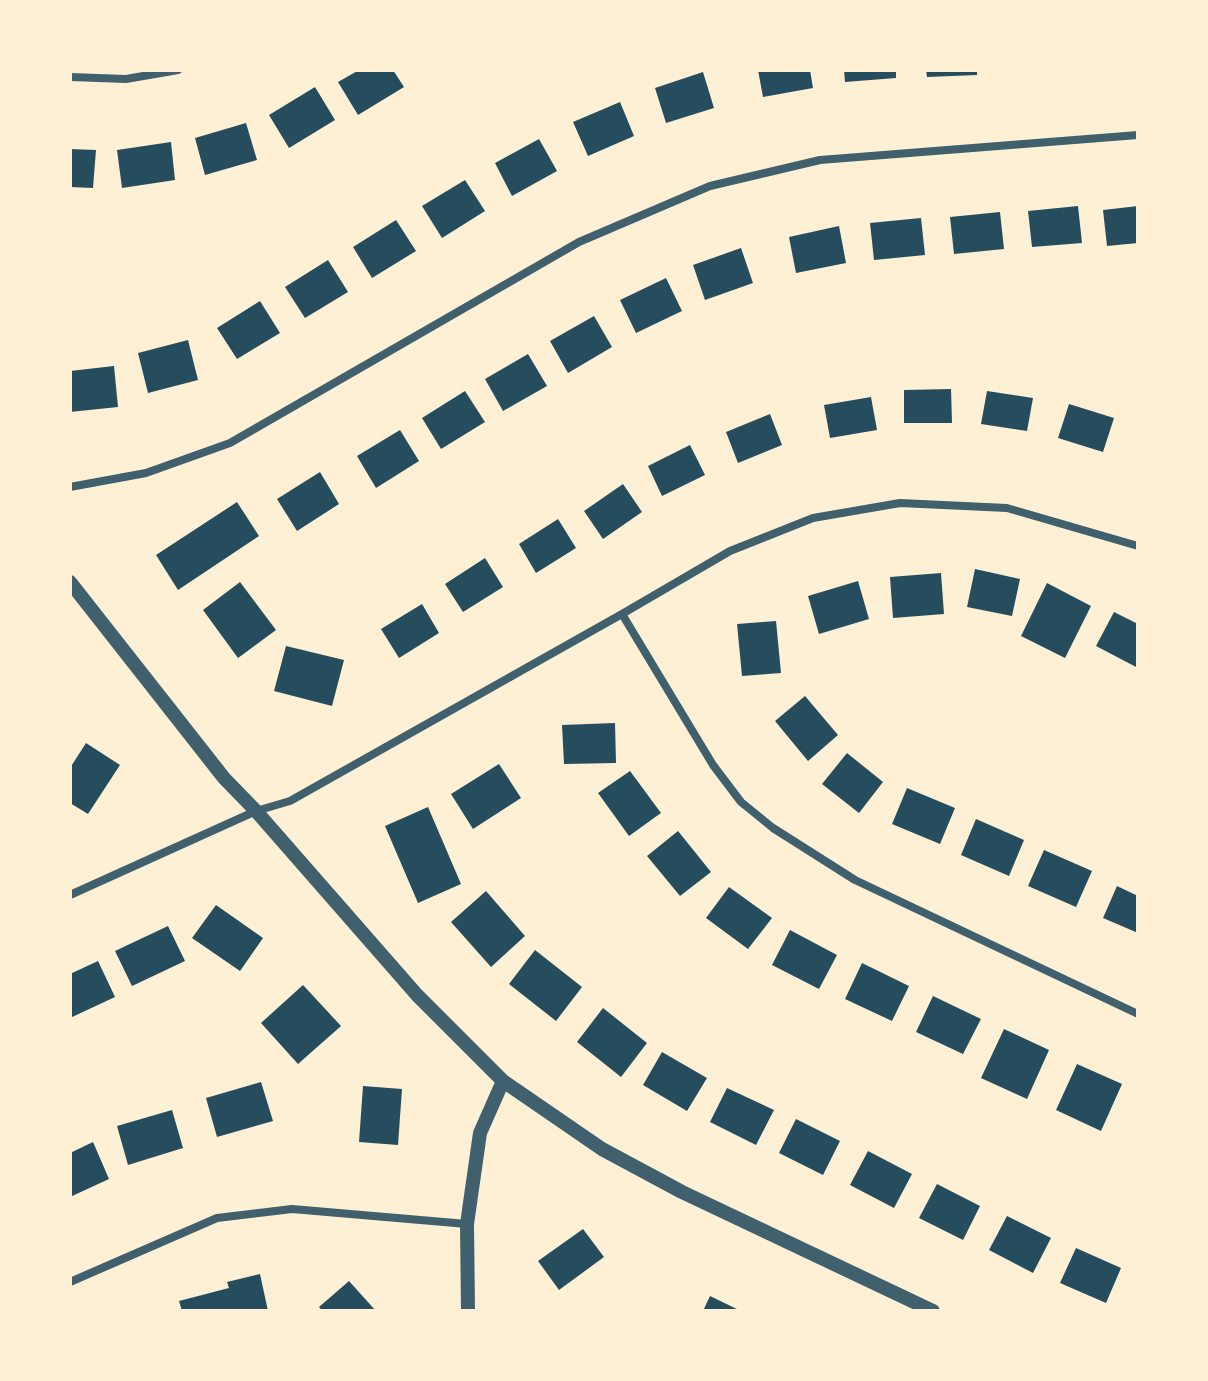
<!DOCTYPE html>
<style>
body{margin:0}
#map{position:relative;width:1208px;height:1381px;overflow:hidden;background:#fdf0d5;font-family:Quicksand,sans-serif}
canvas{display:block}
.frame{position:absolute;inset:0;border:72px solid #fdf0d5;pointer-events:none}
</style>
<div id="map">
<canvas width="1208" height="1381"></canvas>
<div class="frame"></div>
</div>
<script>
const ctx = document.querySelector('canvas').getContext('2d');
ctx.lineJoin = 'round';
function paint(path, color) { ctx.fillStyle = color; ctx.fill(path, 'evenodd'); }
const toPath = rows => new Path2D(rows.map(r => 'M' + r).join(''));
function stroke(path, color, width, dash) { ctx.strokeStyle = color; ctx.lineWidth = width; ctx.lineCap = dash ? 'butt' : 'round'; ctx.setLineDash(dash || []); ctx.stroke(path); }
const building = toPath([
 [359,70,393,70,404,87,358,115,338,82],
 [758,70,810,70,813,88,763,97],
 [844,70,896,70,896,78,845,82],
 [926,70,977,70,977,75,927,77],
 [703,72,714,108,666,123,655,88],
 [315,87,335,120,289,148,269,115],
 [620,102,634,136,588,156,573,122],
 [246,123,257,160,205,175,195,138],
 [539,139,557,171,512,196,495,163],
 [171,142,175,180,122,188,117,150],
 [70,149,96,150,93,188,70,187],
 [465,180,485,211,442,238,422,206],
 [1078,206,1082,243,1032,247,1028,211],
 [1138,206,1138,243,1107,246,1103,210],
 [1000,212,1004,249,954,254,950,217],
 [921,218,925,255,874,260,870,223],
 [396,220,416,251,372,278,353,247],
 [839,226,846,263,796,273,789,237],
 [741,248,753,283,705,300,693,265],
 [328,260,348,292,305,318,285,287],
 [666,278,682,311,636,333,620,300],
 [260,301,280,333,237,359,217,328],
 [594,316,612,347,568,373,550,341],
 [188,340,198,380,148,393,138,353],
 [528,354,547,386,503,411,485,379],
 [114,366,118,407,70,412,70,371],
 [951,389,952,423,904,423,904,390],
 [465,391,485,422,441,449,422,418],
 [987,391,1033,398,1027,431,981,424],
 [871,397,877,430,830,438,824,405],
 [1069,404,1114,418,1103,452,1058,438],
 [770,414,782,445,738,463,726,432],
 [400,430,419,461,376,488,357,456],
 [690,445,705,475,662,496,648,466],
 [320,472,339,504,297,531,277,499],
 [623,484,642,512,603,539,584,511],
 [237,502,259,536,178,590,156,555],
 [558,519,576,548,536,573,519,544],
 [485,558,503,587,463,612,445,584],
 [975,569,1020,579,1012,616,967,607],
 [941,573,944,614,893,618,890,577],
 [858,581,869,619,819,634,808,596],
 [240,582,276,630,238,658,203,610],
 [1047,583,1091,606,1065,658,1021,636],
 [422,604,439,633,399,658,381,629],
 [1114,612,1138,624,1138,668,1096,646],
 [776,621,781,673,742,676,737,624],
 [286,646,344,660,332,706,274,691],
 [805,696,838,735,808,761,775,721],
 [615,723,616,763,564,764,562,725],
 [86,743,120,765,88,814,70,803,70,768],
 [847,753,883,782,859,813,822,784],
 [499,764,521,798,473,829,451,794],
 [630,771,661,813,629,836,598,793],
 [907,788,955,808,940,844,892,824],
 [428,807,461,884,418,903,385,826],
 [976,819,1024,840,1009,876,961,855],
 [678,831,711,872,680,896,647,856],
 [1044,850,1092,871,1076,907,1028,886],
 [1117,886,1138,896,1138,933,1103,918],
 [729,887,772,918,748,949,706,918],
 [486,891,525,936,491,967,451,922],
 [216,905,263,938,240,971,192,938],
 [168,926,185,961,132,986,115,951],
 [790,930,837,955,819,989,772,965],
 [535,950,582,987,556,1021,509,984],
 [98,961,115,997,70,1018,70,974],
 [862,963,909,986,892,1021,845,999],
 [303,985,341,1026,298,1064,261,1023],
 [933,996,981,1019,963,1054,916,1032],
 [603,1008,647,1043,621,1077,577,1042],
 [1004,1029,1049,1050,1027,1099,981,1078],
 [662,1052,707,1078,687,1111,643,1085],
 [1077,1064,1122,1084,1101,1131,1056,1110],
 [261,1082,273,1121,217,1137,206,1098],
 [363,1086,402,1089,398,1145,359,1142],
 [727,1088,774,1110,756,1145,710,1122],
 [172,1110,183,1148,128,1165,117,1126],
 [796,1119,840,1141,823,1175,779,1153],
 [93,1142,109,1179,70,1197,70,1153],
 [868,1151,912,1174,894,1208,850,1185],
 [937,1184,980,1206,963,1240,919,1218],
 [1007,1216,1051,1238,1033,1273,989,1250],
 [583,1229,604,1257,559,1290,538,1261],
 [1076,1248,1121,1268,1106,1303,1060,1283],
 [260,1274,268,1311,182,1311,179,1301,229,1288,227,1282],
 [349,1281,376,1311,322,1311,319,1307],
 [710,1296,741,1311,703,1311]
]);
const minor = toPath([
 [70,77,126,79,178,70],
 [70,487,146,473,230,443,579,242,710,186,820,160,1138,135],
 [622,614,713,765,741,802,773,828,855,880,1138,1014],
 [70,895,256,811,290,801,622,614,730,551,813,518,900,503,1007,508,1138,546],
 [70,1282,217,1218,292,1209,467,1224]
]);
const tertiary = toPath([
 [70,582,224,778,256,811,417,995,503,1081,602,1149,682,1192,933,1311],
 [468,1311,467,1224,480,1133,503,1081]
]);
paint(building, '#264d5e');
stroke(minor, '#3f606c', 8);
stroke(tertiary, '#3f606c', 14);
</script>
